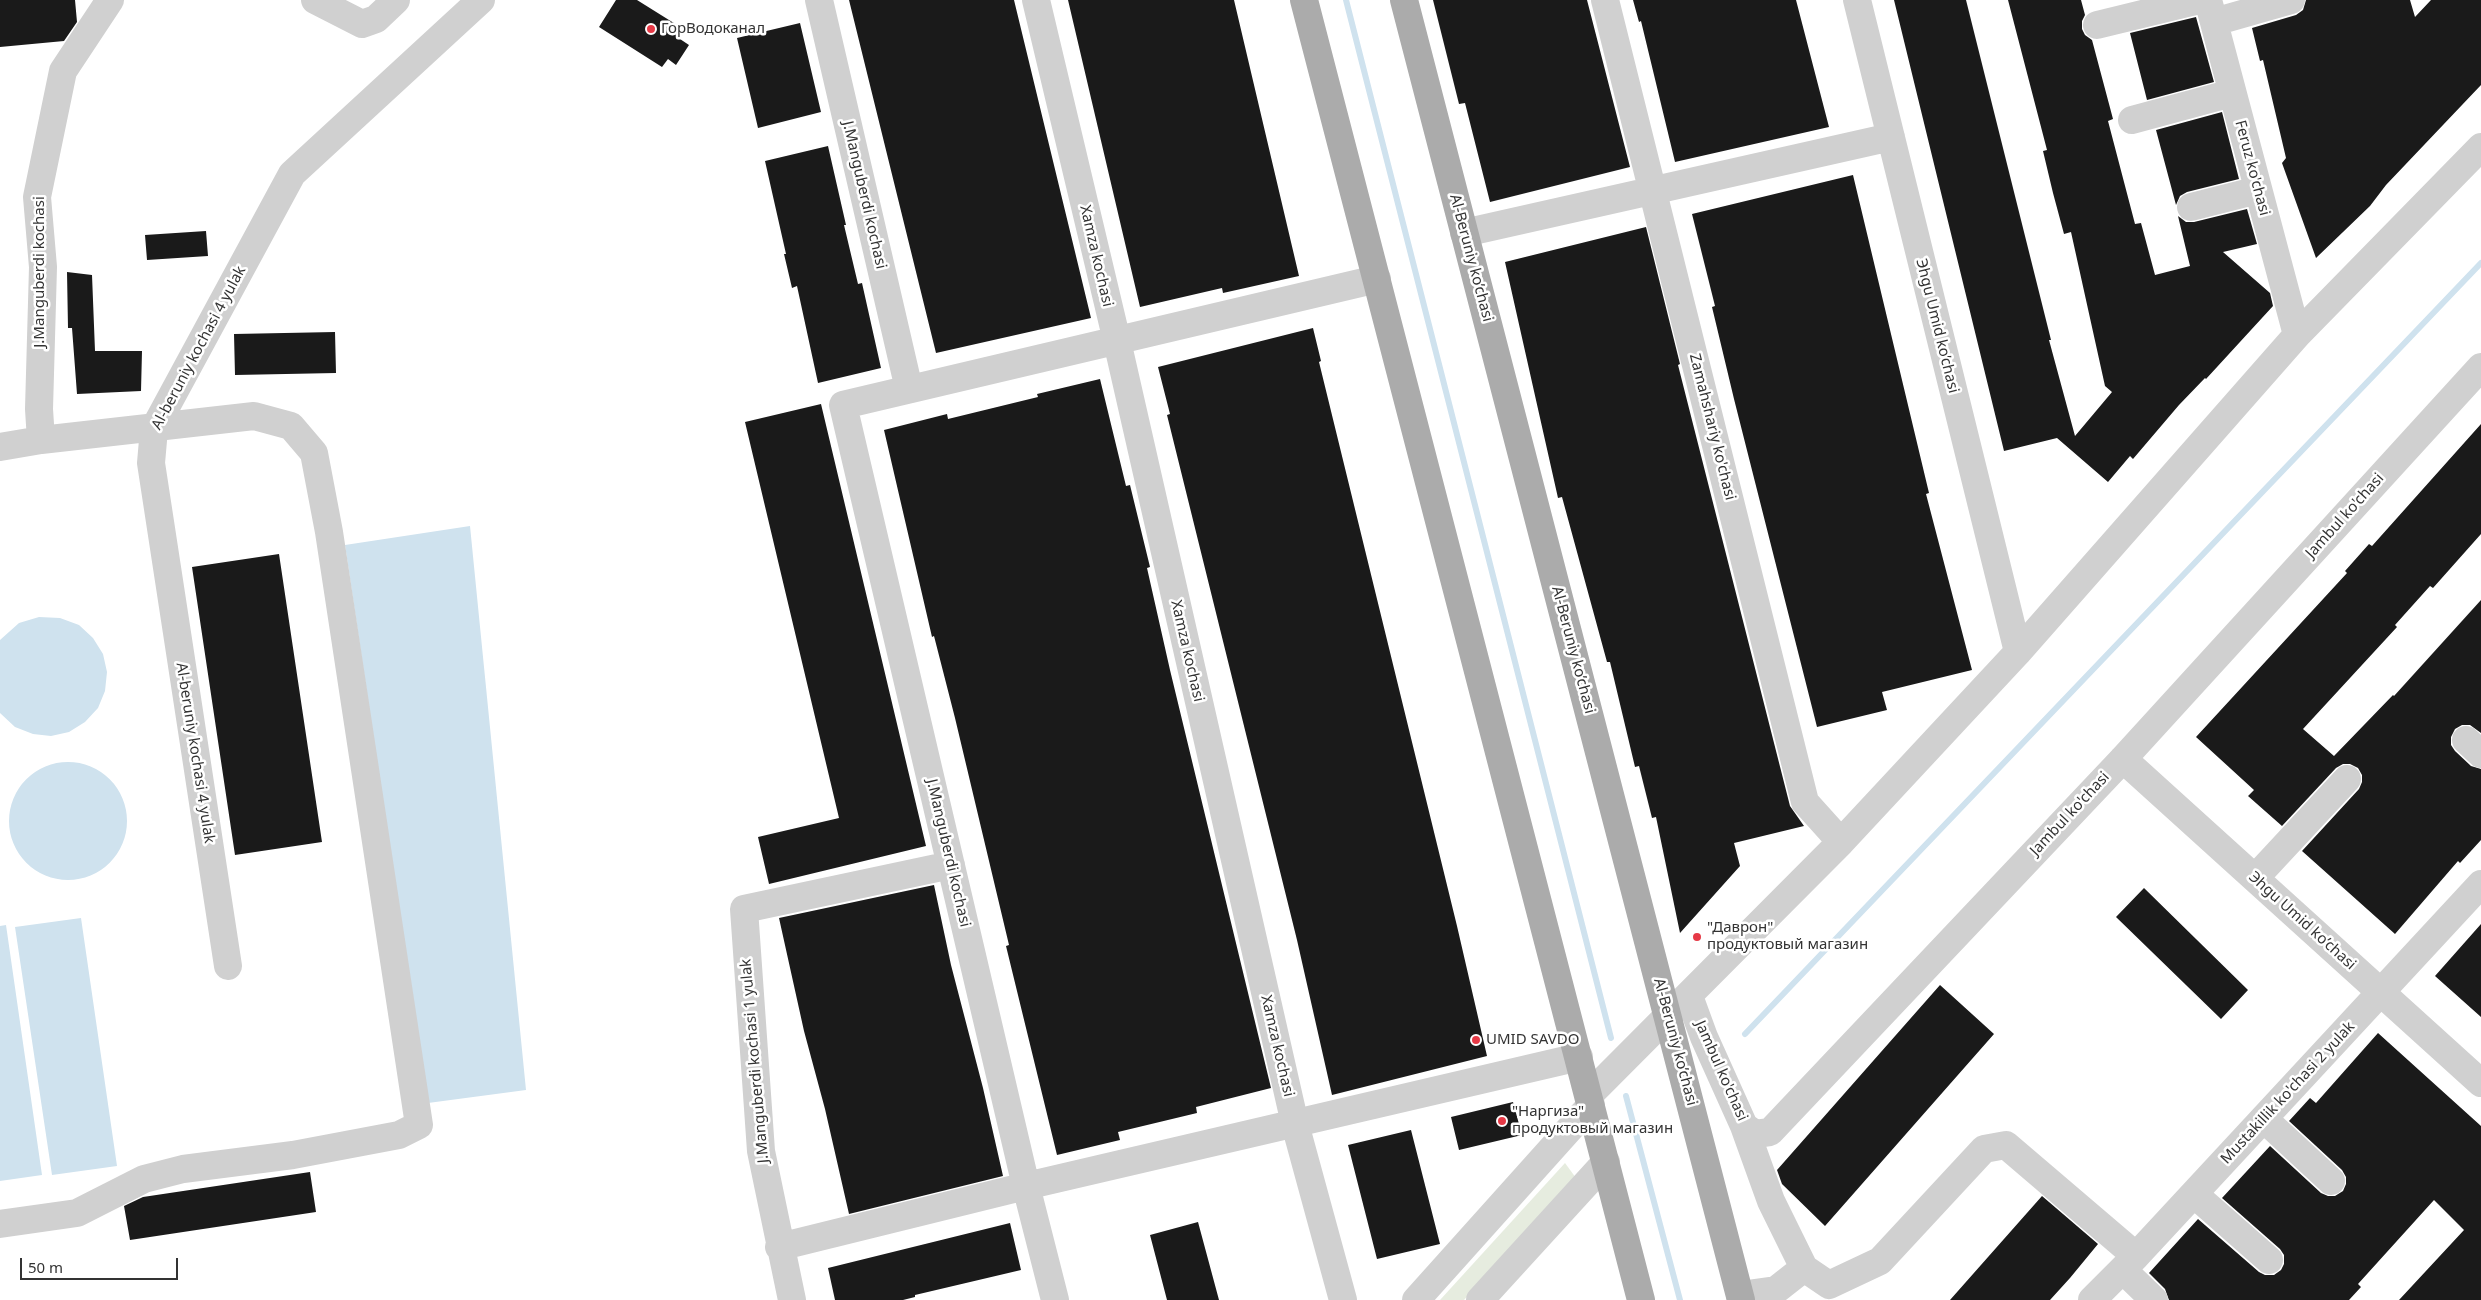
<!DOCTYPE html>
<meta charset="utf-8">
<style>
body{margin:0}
#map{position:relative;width:2481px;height:1300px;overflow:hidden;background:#fff;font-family:"Noto Sans",sans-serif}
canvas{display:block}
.scale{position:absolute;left:20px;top:1258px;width:158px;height:22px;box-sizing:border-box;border:2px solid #333;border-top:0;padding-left:6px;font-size:15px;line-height:18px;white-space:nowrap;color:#333;-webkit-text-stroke:4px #fff;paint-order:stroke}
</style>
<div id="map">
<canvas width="2481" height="1300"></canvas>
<div class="scale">50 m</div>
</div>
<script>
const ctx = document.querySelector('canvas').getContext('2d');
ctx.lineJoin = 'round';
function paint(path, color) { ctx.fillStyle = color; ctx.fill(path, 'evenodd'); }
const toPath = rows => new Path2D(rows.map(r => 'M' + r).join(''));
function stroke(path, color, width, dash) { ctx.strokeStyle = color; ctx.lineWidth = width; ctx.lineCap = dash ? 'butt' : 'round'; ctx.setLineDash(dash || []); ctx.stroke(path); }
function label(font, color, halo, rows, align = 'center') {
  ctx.font = font + ' "Noto Sans",sans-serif'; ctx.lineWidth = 5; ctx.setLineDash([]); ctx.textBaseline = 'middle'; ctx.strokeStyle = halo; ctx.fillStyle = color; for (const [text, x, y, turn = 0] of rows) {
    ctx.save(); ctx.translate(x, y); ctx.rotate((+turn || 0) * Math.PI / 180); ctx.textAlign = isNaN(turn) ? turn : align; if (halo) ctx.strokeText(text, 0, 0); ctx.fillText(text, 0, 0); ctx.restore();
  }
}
const green = toPath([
 [1565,1163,1576,1178,1464,1300,1440,1300]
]);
const water = toPath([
 [470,526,526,1090,428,1103,345,545],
 [39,617,60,618,79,625,93,638,103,654,107,672,105,691,98,708,85,722,69,732,51,736,33,734,15,727,0,713,0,640,19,623],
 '9 821a59 59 0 1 1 118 0a59 59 0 1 1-118 0Z',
 [81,918,117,1166,52,1175,15,927],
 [6,925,42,1175,0,1181,0,926]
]);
const stream = toPath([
 [1346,0,1611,1038],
 [1745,1034,2481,263],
 [1626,1096,1680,1300]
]);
const building = toPath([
 [0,0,75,0,77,22,64,41,0,47],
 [616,0,637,0,685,30,680,39,689,45,676,65,668,59,662,67,599,27],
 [849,0,1014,0,1091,318,936,353],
 [1068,0,1234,0,1299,276,1223,293,1222,288,1140,307],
 [1433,0,1587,0,1630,167,1490,202,1465,103,1459,104],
 [1633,0,1796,0,1829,127,1675,162,1641,21,1639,22],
 [1894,0,1966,0,2051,340,2049,340,2075,436,2112,392,2105,386,2071,232,2064,234,2053,193,2043,151,2047,150,2008,0,2081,0,2085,15,2082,21,2082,29,2085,35,2092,40,2113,119,2108,121,2135,224,2141,223,2155,275,2190,266,2178,216,2186,222,2194,222,2247,209,2257,244,2223,252,2270,293,2273,306,2206,379,2205,378,2179,405,2133,459,2130,456,2108,482,2057,438,2004,451],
 [2306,0,2410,0,2415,17,2431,0,2481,0,2481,85,2386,185,2370,206,2316,258,2282,163,2286,158,2263,60,2260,61,2252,28,2296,15,2303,10],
 [2196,17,2214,82,2147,100,2130,33],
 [800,23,821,112,758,128,737,38],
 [2222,112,2239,179,2187,192,2180,196,2176,205,2156,130],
 [828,146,846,225,844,225,858,284,862,283,881,368,818,383,797,286,792,288,784,254,786,254,765,161],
 [1853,175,1929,493,1926,494,1972,670,1882,692,1887,710,1817,727,1734,399,1712,307,1715,306,1692,214],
 [1646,227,1680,364,1678,365,1790,806,1804,826,1734,843,1740,866,1680,933,1656,817,1652,818,1639,766,1635,767,1610,662,1607,662,1562,497,1558,498,1505,262],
 [206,231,208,256,147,260,145,235],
 [67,272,92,275,95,351,142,351,141,391,77,394,72,328,68,328],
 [1313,328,1321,361,1319,362,1457,926,1487,1056,1332,1095,1297,940,1167,415,1170,414,1158,367],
 [335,332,336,373,235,375,234,334],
 [1100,379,1126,486,1130,485,1150,567,1147,568,1170,670,1271,1088,1196,1107,1197,1113,1118,1132,1120,1140,1057,1155,1006,946,1009,945,955,718,934,636,932,637,884,430,947,414,948,419,1038,397,1037,394],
 [821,404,926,846,769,884,758,837,839,818,745,422],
 [2481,424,2481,534,2433,588,2430,586,2395,625,2397,627,2303,729,2334,756,2393,695,2394,696,2481,600,2481,733,2470,725,2462,725,2455,729,2451,737,2451,745,2455,751,2471,766,2481,769,2481,840,2460,863,2458,861,2395,934,2302,851,2359,789,2362,782,2362,775,2358,768,2350,764,2343,764,2336,768,2282,826,2248,796,2254,790,2196,737,2347,573,2345,571,2369,544,2372,546],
 [279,554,322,842,235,855,192,567],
 [934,885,951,965,983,1088,1003,1176,849,1214,825,1109,804,1031,779,918],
 [2144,888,2248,990,2221,1019,2116,917],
 [2481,924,2481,1017,2435,976],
 [1940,985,1994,1034,1825,1226,1782,1184,1777,1170],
 [2378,1033,2481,1126,2481,1300,2399,1300,2464,1230,2434,1200,2358,1284,2361,1287,2349,1300,2169,1300,2165,1289,2149,1273,2198,1219,2259,1272,2265,1275,2274,1275,2281,1270,2284,1264,2284,1255,2280,1249,2222,1198,2270,1146,2321,1193,2328,1196,2335,1196,2343,1191,2346,1184,2346,1177,2342,1170,2289,1121,2310,1098,2316,1103],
 [1513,1102,1522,1135,1459,1150,1451,1117],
 [1411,1130,1440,1244,1377,1259,1348,1145],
 [310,1172,316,1212,130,1240,124,1206,143,1197],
 [2042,1196,2098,1244,2070,1278,2050,1300,1950,1300],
 [1198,1222,1219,1300,1167,1300,1150,1235],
 [1010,1223,1021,1270,915,1295,915,1297,903,1300,835,1300,828,1268]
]);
const minor = toPath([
 [315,0,362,24,376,19,396,0],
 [819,0,909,389],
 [1036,0,1117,341,1295,1124,1343,1300],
 [1605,0,1805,802,1841,842],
 [1857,0,2018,652],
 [2208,0,2297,335],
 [2214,22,2291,0],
 [2097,25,2200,0],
 [2132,120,2232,93],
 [2191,207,2258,190],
 [1464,233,1891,137],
 [41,440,39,409,43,267,37,197,63,71,110,0],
 [0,447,41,440,254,416,291,426,314,453,329,532,419,1125,399,1135,293,1155,183,1169,144,1179,77,1213,0,1224],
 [2466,740,2481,754],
 [2123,759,2481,1083],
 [2255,878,2347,779],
 [228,966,151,463,154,429,292,174,481,0],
 [1689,996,1704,1037,1744,1126,1755,1134,1770,1132,2123,759,2481,367],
 [1589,1095,1841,842,2018,652,2297,335,2481,147],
 [2264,1119,2331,1181],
 [1744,1126,1771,1201,1804,1268,1829,1285,1880,1261,1984,1149,2006,1145,2136,1256],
 [2194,1194,2269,1260],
 [779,1247,1026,1186,1579,1057],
 [2123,1270,2154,1300],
 [1740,1295,1776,1290,1804,1268],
 [792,1300,761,1151,744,909,951,865],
 [1055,1300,1026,1186,843,405,1377,279],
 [1416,1300,1591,1105],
 [1480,1300,1606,1162],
 [2092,1300,2136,1256,2481,884]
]);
const major = toPath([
 [1304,0,1641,1300],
 [1404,0,1741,1300]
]);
const markers = [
 [651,29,5,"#e63946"],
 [1697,937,5,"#e63946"],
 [1476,1040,5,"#e63946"],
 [1502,1121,5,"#e63946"]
];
const poiNames = [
 ["ГорВодоканал",661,29],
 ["\"Даврон\"",1707,928],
 ["продуктовый магазин",1707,945],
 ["UMID SAVDO",1486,1040],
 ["\"Наргиза\"",1512,1112],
 ["продуктовый магазин",1512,1129]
];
const streetNames = [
 ["Feruz ko'chasi",2252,168,75],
 ["J.Manguberdi kochasi",864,195,77],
 ["Xamza kochasi",1096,256,77],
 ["Al-Beruniy ko’chasi",1471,258,75],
 ["J.Manguberdi kochasi",40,272,-90],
 ["Эhgu Umid ko’chasi",1937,326,76],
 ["Al-beruniy kochasi 4 yulak",199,348,-62],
 ["Zamahshariy ko'chasi",1712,427,76],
 ["Jambul ko'chasi",2345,516,-48],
 ["Al-Beruniy ko’chasi",1573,650,75],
 ["Xamza kochasi",1187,651,77],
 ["Al-beruniy kochasi 4 yulak",195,753,81],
 ["Jambul ko'chasi",2070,814,-47],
 ["J.Manguberdi kochasi",948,853,77],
 ["Эhgu Umid ko’chasi",2302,921,42],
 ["Al-Beruniy ko’chasi",1675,1042,75],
 ["Xamza kochasi",1277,1046,77],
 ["J.Manguberdi kochasi 1 yulak",755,1061,-95],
 ["Jambul ko'chasi",1721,1071,66],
 ["Mustakillik ko'chasi 2 yulak",2288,1093,-47]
];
paint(green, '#e6ecdf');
paint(water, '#cfe2ee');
stroke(stream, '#cfe2ee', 6);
paint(building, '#1a1a1a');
stroke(minor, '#d0d0d0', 28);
stroke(major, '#ababab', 28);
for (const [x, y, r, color] of markers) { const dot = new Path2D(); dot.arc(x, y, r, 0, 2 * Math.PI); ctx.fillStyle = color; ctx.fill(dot); stroke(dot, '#fff', 2); }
label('15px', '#333', '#fff', poiNames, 'left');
label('15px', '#333', '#fff', streetNames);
</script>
